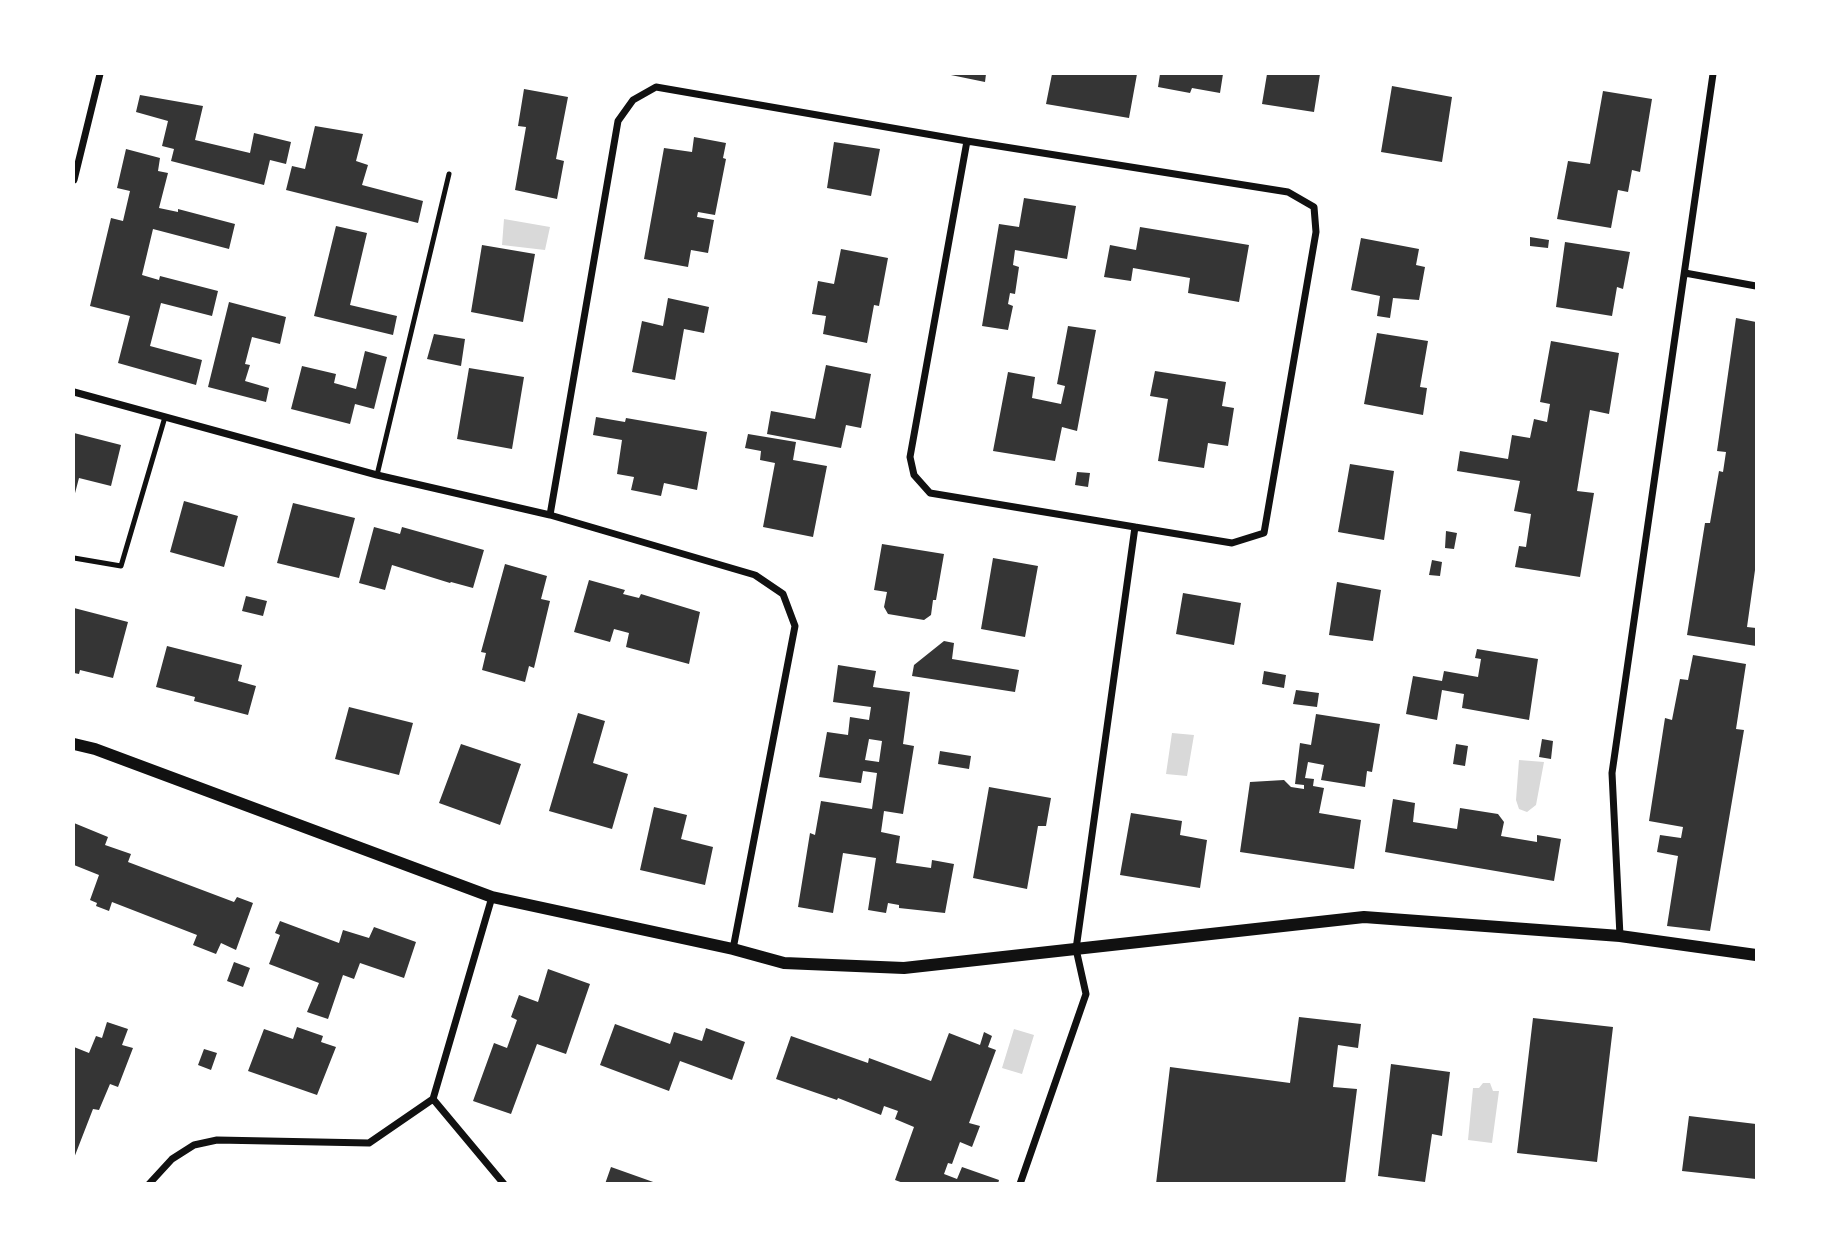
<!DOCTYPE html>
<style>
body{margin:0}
#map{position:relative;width:1830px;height:1257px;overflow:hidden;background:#fff;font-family:Figtree,sans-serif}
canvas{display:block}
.frame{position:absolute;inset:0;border:75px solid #fff;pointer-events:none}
</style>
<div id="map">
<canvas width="1830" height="1257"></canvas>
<div class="frame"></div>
</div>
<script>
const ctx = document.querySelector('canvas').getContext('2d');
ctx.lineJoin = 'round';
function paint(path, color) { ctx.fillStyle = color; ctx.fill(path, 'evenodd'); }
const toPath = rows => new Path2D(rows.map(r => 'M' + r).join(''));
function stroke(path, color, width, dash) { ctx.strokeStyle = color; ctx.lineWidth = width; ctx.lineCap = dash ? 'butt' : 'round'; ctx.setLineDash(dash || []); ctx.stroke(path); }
const water = toPath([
 [504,219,550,227,545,250,502,245],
 [1172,733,1194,735,1187,776,1166,774],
 [1519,760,1544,762,1536,805,1527,812,1519,809,1516,800],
 [1014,1029,1034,1035,1022,1074,1002,1068],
 [1483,1083,1490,1083,1493,1091,1499,1091,1492,1143,1468,1140,1473,1088,1479,1088]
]);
const building = toPath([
 [946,74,986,74,985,82],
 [1052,74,1137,74,1129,118,1046,104],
 [1160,74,1223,74,1220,93,1192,88,1190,93,1158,87],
 [1267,74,1320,74,1314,112,1262,104],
 [1392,86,1452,97,1442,162,1381,152],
 [524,89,568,97,556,159,564,161,557,199,515,190,526,127,518,126],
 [1603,91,1652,99,1640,172,1632,170,1628,192,1618,190,1611,228,1557,219,1568,161,1590,164],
 [140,95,203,106,195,140,250,153,254,133,291,142,286,164,270,160,264,185,171,161,174,149,162,146,168,121,136,112],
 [315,126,363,134,356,161,368,165,362,185,423,201,418,223,286,190,292,166,305,169],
 [694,137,726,143,723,158,726,159,715,215,698,212,697,217,714,220,708,253,691,250,688,267,644,259,664,148,692,152],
 [834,142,880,149,871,196,827,188],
 [126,149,160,158,158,171,168,173,159,208,178,212,178,209,235,224,229,249,153,229,142,275,159,280,160,276,218,291,212,316,161,303,150,346,202,360,196,385,118,363,130,316,90,306,111,218,123,221,130,191,117,188],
 [1024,198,1076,206,1067,259,1015,250,1013,265,1019,267,1015,294,1010,293,1008,304,1013,306,1008,330,982,326,999,224,1019,227],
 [336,226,367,233,350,305,397,316,393,335,314,316],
 [1140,227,1249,245,1239,302,1188,293,1190,278,1133,268,1131,281,1104,277,1110,245,1136,250],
 [1530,237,1549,240,1548,248,1530,246],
 [1361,238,1419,249,1416,265,1425,267,1419,300,1393,298,1390,318,1377,316,1380,296,1351,290],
 [1565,242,1630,252,1623,289,1617,287,1612,316,1556,307],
 [482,245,535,254,523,322,471,312],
 [841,249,888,258,879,306,874,305,867,343,823,334,826,316,812,314,818,281,834,284],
 [668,298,709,307,704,333,684,329,675,380,632,372,642,321,663,326],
 [229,302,286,317,280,344,252,337,245,364,250,365,245,381,269,388,266,402,208,387],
 [1736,318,1756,322,1756,563,1747,627,1756,628,1756,646,1687,635,1705,523,1710,523,1719,471,1723,472,1726,452,1717,451],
 [1068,326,1096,330,1077,431,1062,427,1055,461,993,451,1008,372,1035,377,1032,398,1061,404,1065,386,1057,384],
 [1377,333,1428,341,1420,387,1427,388,1423,415,1364,404],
 [434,334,465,339,461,366,427,359],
 [1551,341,1619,353,1609,414,1590,410,1577,491,1594,493,1580,577,1515,567,1519,546,1526,547,1531,514,1514,511,1520,481,1457,471,1460,451,1508,459,1512,435,1530,438,1534,419,1547,422,1550,404,1540,402],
 [365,351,387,357,374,409,355,404,350,424,291,409,302,366,336,374,334,383,356,389],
 [826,365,871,374,861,428,846,425,841,448,767,434,771,411,815,419],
 [469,368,524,377,512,449,457,439],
 [1155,371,1226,382,1222,406,1234,408,1228,446,1208,443,1204,468,1158,461,1168,399,1150,396],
 [596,417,625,422,626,418,707,432,697,490,664,483,661,496,631,490,634,477,617,474,622,440,593,435],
 [74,433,121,445,111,486,79,478,74,497],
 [748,434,796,442,793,460,827,466,813,537,763,527,775,463,760,460,761,451,745,448],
 [1350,464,1394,471,1384,540,1338,532],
 [1077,472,1090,473,1088,487,1075,485],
 [184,501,238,516,224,567,170,552],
 [293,503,355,518,339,578,277,563],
 [374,527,400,534,402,527,484,550,473,588,451,582,450,583,392,565,385,590,359,583],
 [1446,531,1457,533,1454,549,1445,548],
 [882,544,944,554,936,600,933,600,931,615,924,620,888,614,884,607,887,592,874,590],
 [993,558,1038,566,1025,637,981,629],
 [1432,560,1442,562,1440,576,1429,575],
 [505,564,547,576,541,599,550,601,534,668,529,666,525,682,482,670,486,653,481,652],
 [589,580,625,590,623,594,639,598,641,594,700,612,689,664,626,647,629,633,614,629,610,642,574,632],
 [1337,582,1381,590,1373,641,1329,635],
 [1183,593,1241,603,1234,645,1176,634],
 [246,596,267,601,263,616,242,611],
 [74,608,128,622,113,678,80,670,79,674,74,673],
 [944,641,954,643,952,659,1019,670,1015,692,912,676,914,665],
 [167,646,242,665,238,681,256,686,248,715,194,701,195,697,156,687],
 [1477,649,1538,659,1529,720,1462,708,1464,694,1442,690,1437,720,1406,714,1413,676,1442,681,1444,671,1478,677,1481,659,1475,658],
 [1693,655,1746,664,1736,729,1744,730,1710,931,1667,926,1678,856,1657,852,1660,835,1681,838,1683,827,1649,821,1665,718,1672,720,1680,679,1688,680],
 [838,665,876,671,873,687,910,692,903,744,914,746,903,814,884,811,881,832,900,836,896,863,931,868,932,860,954,864,945,913,899,908,899,905,888,903,886,913,868,910,876,858,843,853,833,913,798,907,810,833,815,835,821,801,872,809,877,773,863,771,861,783,819,777,827,732,848,735,850,717,869,720,871,707,833,702],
 [869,739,882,741,879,762,865,760],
 [1264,671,1286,675,1284,688,1262,684],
 [1296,690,1319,693,1317,707,1293,704],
 [349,707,413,723,399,775,335,759],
 [578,713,605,721,593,763,628,774,612,829,549,811],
 [1316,714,1380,724,1372,772,1367,771,1365,787,1321,780,1324,765,1308,762,1305,778,1314,779,1313,786,1324,788,1319,813,1361,820,1354,869,1240,852,1250,782,1284,780,1291,787,1304,789,1304,785,1295,784,1300,743,1311,745],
 [1542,739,1553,741,1551,759,1539,757],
 [461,744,521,764,500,825,439,803],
 [1456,744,1468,746,1465,766,1453,764],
 [940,751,971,756,969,769,938,764],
 [989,787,1051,798,1046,826,1038,826,1027,889,973,878],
 [1393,799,1415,803,1413,822,1457,829,1460,808,1498,814,1504,822,1501,836,1537,842,1537,835,1561,839,1554,881,1385,852],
 [654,807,687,815,681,839,713,847,705,885,640,870],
 [1131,813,1182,821,1180,835,1207,840,1200,888,1120,875],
 [74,823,108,837,105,845,131,854,128,862,234,902,237,897,253,903,236,950,221,943,216,954,193,945,197,935,112,902,109,911,96,906,97,903,90,900,99,875,74,865],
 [280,921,339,943,343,930,369,938,374,927,416,942,404,978,360,963,354,979,343,975,328,1019,307,1012,319,983,269,964,280,935,275,933],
 [234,962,250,968,243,987,227,981],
 [548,969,590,984,566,1054,537,1044,511,1114,473,1101,494,1043,507,1048,517,1020,511,1017,519,995,538,1002],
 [1299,1017,1361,1024,1358,1048,1338,1045,1333,1087,1357,1089,1345,1184,1156,1184,1170,1067,1290,1083],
 [1533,1018,1613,1027,1597,1162,1517,1153],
 [107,1022,128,1029,122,1045,133,1048,118,1087,110,1084,99,1110,93,1109,74,1158,74,1047,89,1053,96,1036,102,1038],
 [615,1024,670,1044,674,1032,702,1041,706,1028,745,1042,732,1080,680,1061,669,1091,600,1065],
 [297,1027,323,1036,321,1042,336,1047,317,1095,248,1071,264,1029,293,1039],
 [984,1032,992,1036,988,1047,996,1050,969,1123,980,1126,972,1147,960,1142,952,1164,948,1163,944,1174,957,1179,962,1167,999,1180,998,1184,906,1184,895,1180,914,1127,895,1119,898,1111,884,1106,881,1115,838,1098,837,1100,776,1079,791,1036,868,1063,869,1058,931,1081,949,1033,980,1045],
 [204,1049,217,1053,211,1070,198,1065],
 [1391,1064,1450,1072,1442,1136,1432,1134,1425,1182,1378,1176],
 [1689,1116,1756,1124,1756,1179,1682,1171],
 [611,1167,656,1183,656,1184,605,1184]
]);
const service = toPath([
 [377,475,449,174],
 [74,558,121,566,165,417]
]);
const minor = toPath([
 [967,141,910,457,914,475,930,493,1135,527],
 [74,180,100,74],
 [1685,273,1756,286],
 [74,392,377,475,550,515,755,575,783,594,795,626,733,949],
 [550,515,618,121,633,100,656,87,967,141,1288,192,1314,207,1316,232,1264,533,1232,543,1135,527,1076,949,1086,994,1020,1184],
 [1620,936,1612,773,1713,74],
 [433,1099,504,1184],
 [149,1184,172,1159,194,1145,217,1140,369,1143,433,1099,492,897]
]);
const tertiary = toPath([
 [74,744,95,749,492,897,733,949,784,963,904,968,1364,917,1620,936,1756,955]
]);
paint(water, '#d9d9d9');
paint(building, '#353535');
stroke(service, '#111', 5);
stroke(minor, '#111', 7);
stroke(tertiary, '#111', 12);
</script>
